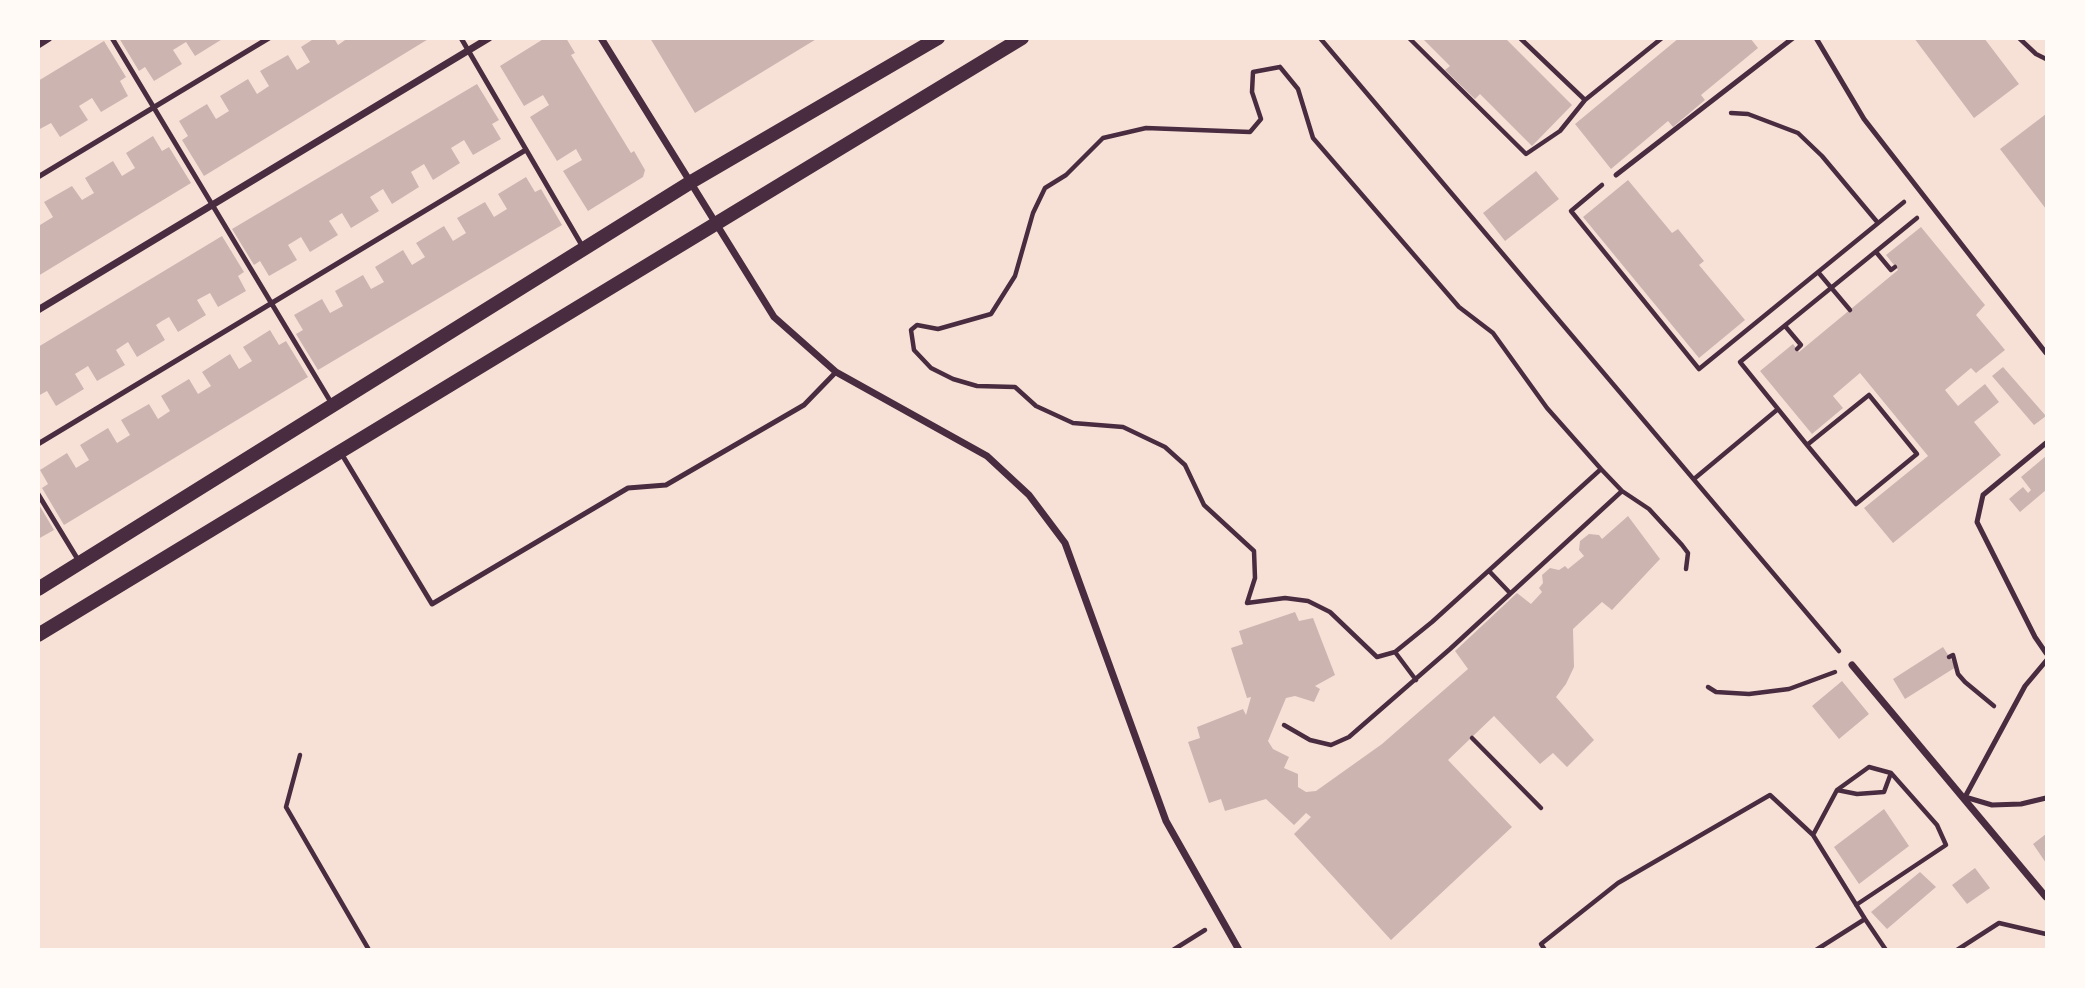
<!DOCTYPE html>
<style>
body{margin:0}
#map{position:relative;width:2085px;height:988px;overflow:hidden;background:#f7e1d7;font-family:"Varela Round",sans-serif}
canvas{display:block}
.frame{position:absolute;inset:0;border:40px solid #fffaf5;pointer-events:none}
</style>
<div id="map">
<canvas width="2085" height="988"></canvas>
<div class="frame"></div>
</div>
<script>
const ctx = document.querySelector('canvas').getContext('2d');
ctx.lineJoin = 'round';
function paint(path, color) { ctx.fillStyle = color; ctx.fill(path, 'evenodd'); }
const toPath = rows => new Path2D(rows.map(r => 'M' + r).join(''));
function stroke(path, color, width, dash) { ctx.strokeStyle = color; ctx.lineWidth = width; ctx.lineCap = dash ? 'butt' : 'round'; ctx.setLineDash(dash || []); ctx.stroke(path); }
const building = toPath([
 [119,38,224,38,195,56,186,42,173,50,182,64,154,81,145,67,139,71],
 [315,38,334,38,338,45,348,38,430,38,204,176,182,140,188,136,179,121,207,104,216,119,229,111,220,96,248,79,257,94,269,86,260,71,288,55,297,70,310,62,301,47],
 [545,38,566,38,575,53,571,55,631,153,634,151,645,170,643,177,588,211,563,171,582,160,576,149,557,161,530,117,549,105,543,95,524,106,500,66],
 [650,38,818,38,695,113],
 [1422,38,1505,38,1572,105,1532,146,1480,94,1475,99,1445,70,1450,66],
 [1679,38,1750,38,1758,48,1701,95,1705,100,1673,127,1668,121,1611,169,1575,124],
 [1914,38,1984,38,2019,84,1974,118],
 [104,41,126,77,120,81,128,96,101,112,92,98,79,106,88,120,60,137,51,123,38,130,38,81],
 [477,84,499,120,492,124,501,139,473,155,464,140,451,148,460,163,433,180,424,164,411,172,419,187,392,204,383,189,370,197,379,211,351,228,342,213,329,221,338,235,310,252,301,237,288,245,297,260,269,276,260,261,254,265,232,229],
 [2046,114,2046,209,2000,149],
 [153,136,162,151,169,147,191,183,38,276,38,221,40,225,53,217,44,202,72,186,82,200,94,193,85,178,113,161,122,176,135,168,126,153],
 [1536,171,1559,199,1505,241,1483,213],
 [526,177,535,192,541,189,562,225,318,370,296,334,303,330,294,315,322,299,330,313,343,306,335,291,363,275,371,289,384,282,375,267,403,250,412,265,425,257,416,243,444,226,453,241,466,233,457,218,485,202,494,217,507,209,498,194],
 [1628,180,1672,233,1678,229,1704,261,1699,265,1745,320,1699,358,1583,217],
 [1921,227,1985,305,1976,315,2005,350,1976,373,1971,368,1945,390,1958,406,1985,384,1999,402,1974,422,2001,455,1893,543,1864,508,1928,456,1860,373,1833,396,1843,408,1812,434,1760,371,1793,344,1799,352,1898,270,1886,255],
 [222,236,244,272,238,276,246,291,218,307,210,293,197,300,206,315,178,332,169,317,162,321,156,325,165,340,137,357,128,342,116,350,125,365,97,381,88,366,75,374,84,389,56,406,47,391,38,396,38,347],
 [270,330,279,345,286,341,308,377,64,525,42,488,48,484,40,470,67,453,76,468,89,460,80,445,108,428,117,443,130,435,121,420,149,404,158,419,170,411,161,396,189,379,198,394,211,386,202,372,230,354,239,369,252,361,243,347],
 [2003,367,2046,416,2034,425,1992,376],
 [2046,456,2046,490,2020,512,2009,499,2023,487,2028,493,2031,490,2021,477],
 [38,503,54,530,38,539],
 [1628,516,1660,559,1612,610,1602,602,1573,629,1574,667,1566,684,1556,697,1594,740,1567,767,1553,753,1540,764,1494,716,1448,760,1512,827,1391,940,1294,834,1311,817,1306,813,1294,825,1266,799,1225,811,1221,799,1209,803,1188,742,1200,738,1197,727,1243,709,1246,715,1251,697,1247,698,1231,648,1243,644,1239,631,1295,612,1299,621,1313,618,1335,675,1315,686,1320,689,1314,702,1295,696,1286,698,1268,741,1273,749,1289,757,1284,768,1298,774,1298,787,1306,792,1316,791,1382,744,1468,669,1455,651,1517,593,1531,604,1542,592,1539,588,1543,583,1542,575,1550,568,1559,570,1565,566,1568,569,1584,556,1579,550,1580,541,1589,534,1599,535,1602,539],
 [1943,647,1956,667,1905,699,1893,679],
 [1842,681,1869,714,1839,739,1812,706],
 [1884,809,1909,846,1859,884,1834,847],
 [2046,834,2046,863,2033,844],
 [1975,868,1990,888,1967,904,1952,885],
 [1920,872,1936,887,1887,929,1871,912]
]);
const path = toPath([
 [1320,38,1839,651],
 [1409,38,1526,154,1560,131,1585,100],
 [1520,38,1585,100,1662,38],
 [2019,38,2036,54,2046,59],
 [1280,67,1298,89,1313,138,1459,307,1493,333,1547,408,1601,469,1432,622,1395,652,1377,657,1330,612,1308,601,1285,598,1247,603,1255,578,1254,551,1204,505,1185,465,1165,447,1123,427,1073,423,1036,406,1015,387,977,386,953,379,931,368,914,350,911,330,917,325,938,329,991,314,1015,276,1033,213,1045,188,1066,175,1103,138,1146,128,1250,132,1261,119,1252,92,1253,72,1280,67],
 [1731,113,1748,114,1798,133,1822,156,1878,223],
 [1602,185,1571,211,1699,369,1904,202],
 [1876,252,1891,270,1895,267],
 [1818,272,1850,310],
 [1785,326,1801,345,1797,349],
 [1778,409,1807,445,1856,504,1917,454,1869,395,1807,445],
 [1601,469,1622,491],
 [1694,479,1778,409,1740,362,1917,218],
 [1490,572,1510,593],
 [1395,652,1416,680],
 [1949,657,1953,655,1958,674,1965,682,1994,706],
 [1708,687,1716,692,1749,694,1789,689,1835,672],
 [1284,725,1310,740,1331,745,1349,737,1450,649,1622,491,1649,509,1682,545,1688,553,1686,569],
 [1472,738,1541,808],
 [300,755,286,807,369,950],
 [1837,790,1857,794,1884,792,1891,773],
 [1813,835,1837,790,1869,767,1891,773,1937,825,1946,845,1856,905],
 [1173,950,1205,930],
 [1545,950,1541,944,1618,883,1770,795,1813,835,1865,919],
 [1816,950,1865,919,1886,950],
 [1957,950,1999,923,2046,934]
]);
const service = toPath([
 [112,38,332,404],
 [461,38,584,249],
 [1816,38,1864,119,2046,353],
 [1616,175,1793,38],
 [38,177,269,38],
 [2046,443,1983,495,1977,522,2035,637,2046,653],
 [38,444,524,151],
 [341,453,432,604,628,488,666,485,804,405,836,372],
 [38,494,80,563],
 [2046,661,2025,686,1965,797,1992,805,2021,804,2046,798]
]);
const minor = toPath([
 [601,38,774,317,836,372,987,456,1029,495,1065,543,1166,821,1239,950],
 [38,45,49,38],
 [38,310,489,38],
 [1852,665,2046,897]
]);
const secondary = toPath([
 [38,589,691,182,938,38],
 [38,635,1022,38]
]);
paint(building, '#ccb4b1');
stroke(path, '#4a2c40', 4.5);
stroke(service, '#4a2c40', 5);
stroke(minor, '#4a2c40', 7);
stroke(secondary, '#4a2c40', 14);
</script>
